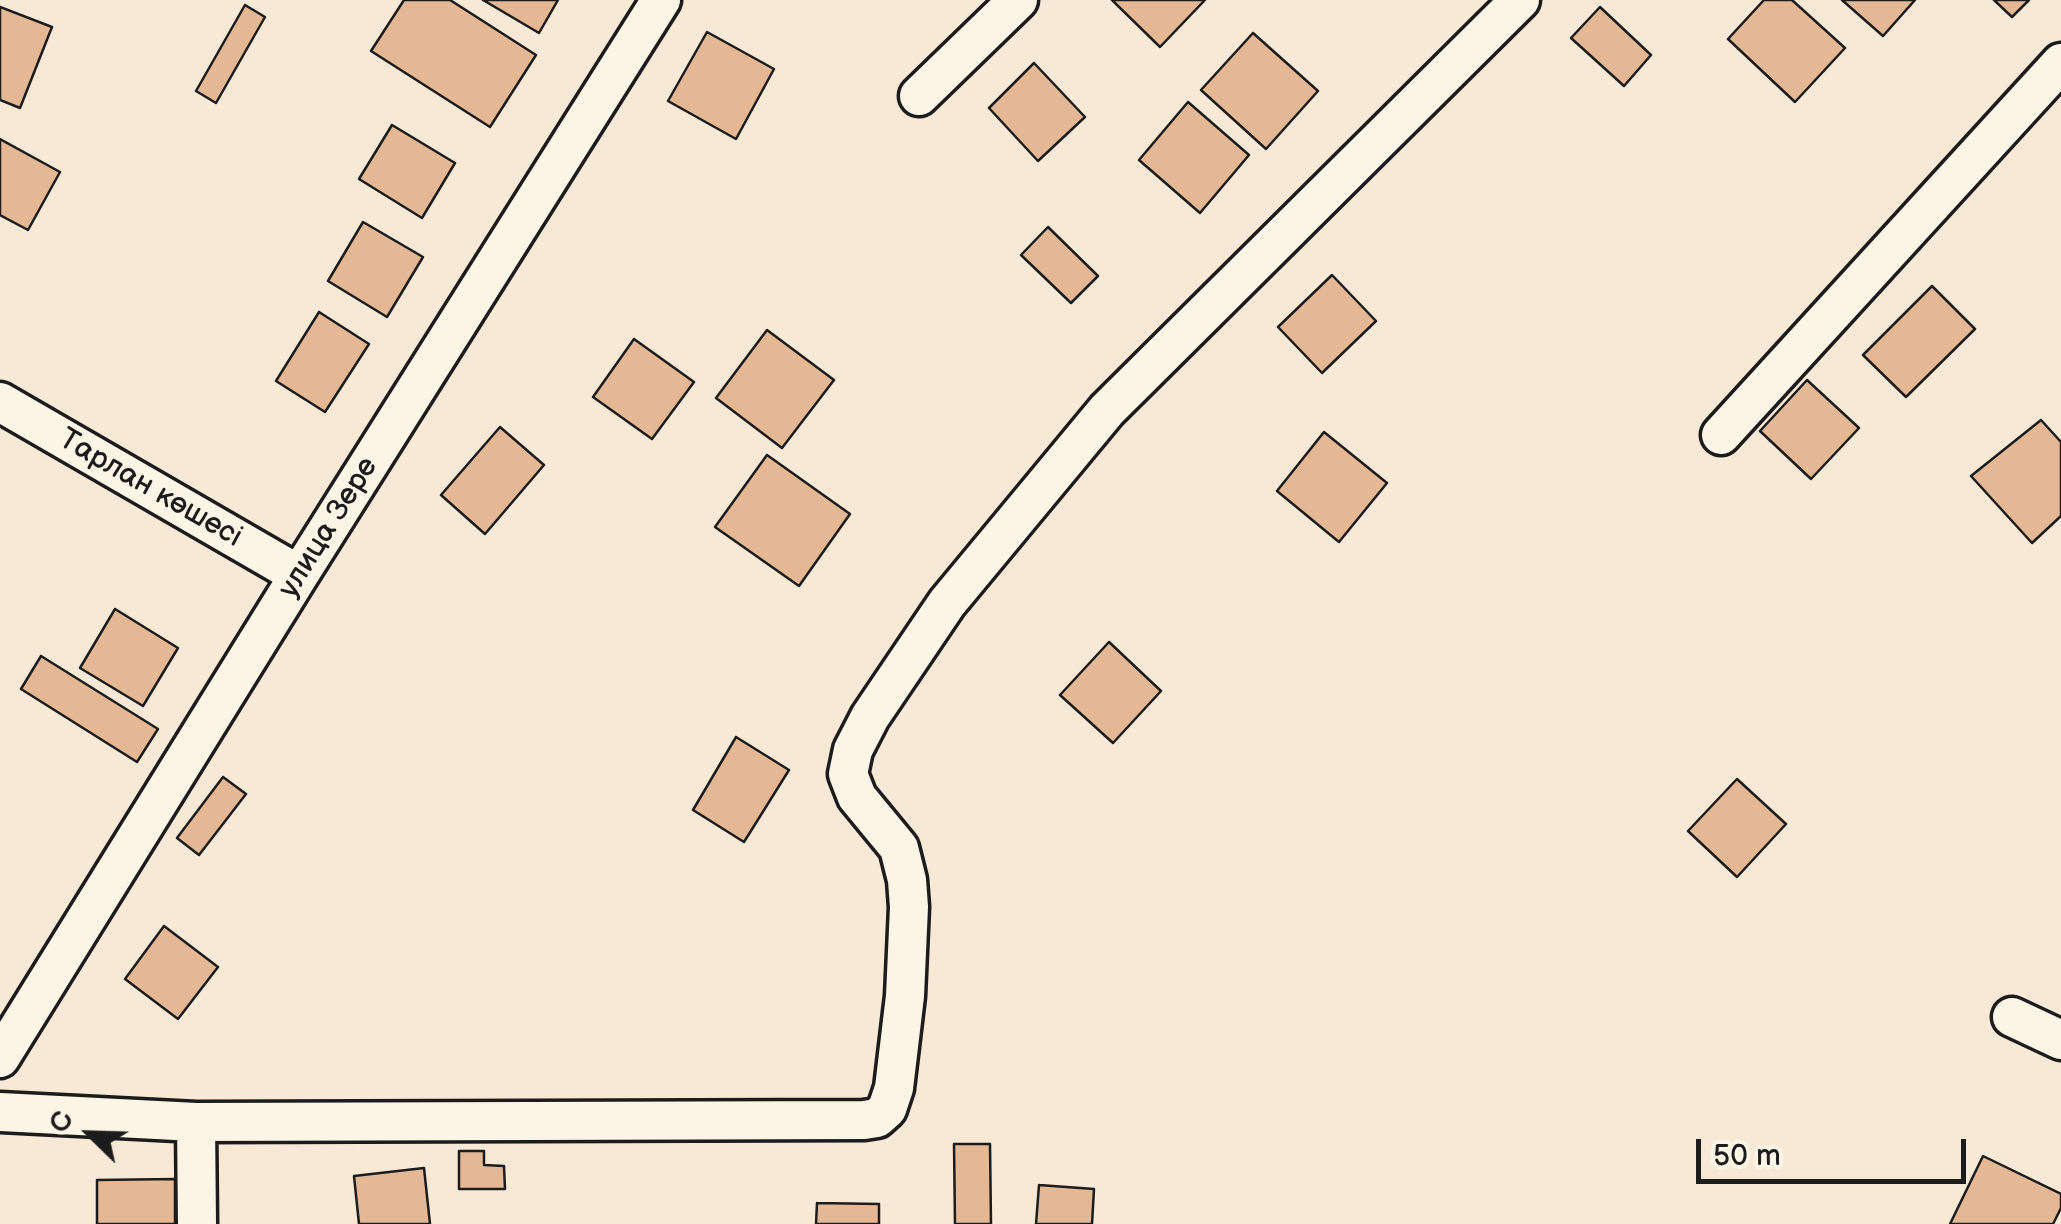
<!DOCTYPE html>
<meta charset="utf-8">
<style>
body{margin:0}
#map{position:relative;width:2061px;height:1224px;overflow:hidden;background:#f7e9d5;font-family:"Balsamiq Sans",sans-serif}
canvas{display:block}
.north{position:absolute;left:40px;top:1084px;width:100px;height:100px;-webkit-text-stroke:8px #fcf5e5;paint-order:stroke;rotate:293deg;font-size:28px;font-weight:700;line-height:40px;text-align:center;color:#1c1c1c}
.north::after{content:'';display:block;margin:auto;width:35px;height:45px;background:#1c1c1c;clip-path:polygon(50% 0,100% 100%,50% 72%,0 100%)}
.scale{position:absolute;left:1696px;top:1139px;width:270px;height:45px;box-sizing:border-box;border:5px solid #1c1c1c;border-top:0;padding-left:12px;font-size:30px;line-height:35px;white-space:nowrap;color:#1c1c1c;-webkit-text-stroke:8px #fcf5e5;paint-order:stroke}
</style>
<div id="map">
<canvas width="2061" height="1224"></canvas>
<div class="north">С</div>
<div class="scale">50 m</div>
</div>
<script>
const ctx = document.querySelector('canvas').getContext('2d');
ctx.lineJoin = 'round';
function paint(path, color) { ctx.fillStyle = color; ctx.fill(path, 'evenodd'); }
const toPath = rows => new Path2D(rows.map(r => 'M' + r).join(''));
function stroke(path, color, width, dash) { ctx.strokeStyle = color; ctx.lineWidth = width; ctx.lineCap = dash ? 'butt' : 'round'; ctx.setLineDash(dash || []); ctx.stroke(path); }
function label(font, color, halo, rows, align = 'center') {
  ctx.font = font + ' "Balsamiq Sans",sans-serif'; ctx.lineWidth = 9; ctx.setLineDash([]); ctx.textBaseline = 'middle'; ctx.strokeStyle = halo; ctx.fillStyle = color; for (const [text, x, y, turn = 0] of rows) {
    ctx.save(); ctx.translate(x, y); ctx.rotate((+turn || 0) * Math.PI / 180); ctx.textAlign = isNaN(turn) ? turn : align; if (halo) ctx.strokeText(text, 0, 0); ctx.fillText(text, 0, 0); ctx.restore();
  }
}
const building = toPath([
 [404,0,450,0,536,55,490,127,371,51,404,0],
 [483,0,558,0,539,33,483,0],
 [1112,0,1205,0,1160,47,1112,0],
 [1764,0,1792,0,1845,48,1795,102,1728,39,1764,0],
 [1842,0,1915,0,1883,36,1842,0],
 [1994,0,2029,0,2012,17,1994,0],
 [245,5,265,17,216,103,196,91,245,5],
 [0,7,52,27,20,108,0,100,0,7],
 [1600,7,1651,55,1624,86,1571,38,1600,7],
 [707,32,774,69,736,139,668,101,707,32],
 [1253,33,1318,91,1266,149,1201,90,1253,33],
 [1034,63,1085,117,1038,161,989,108,1034,63],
 [1188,102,1249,155,1200,213,1139,160,1188,102],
 [392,125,455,163,422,218,359,179,392,125],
 [0,139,60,172,28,230,0,215,0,139],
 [363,222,423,257,387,317,328,281,363,222],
 [1048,227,1098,276,1071,303,1021,255,1048,227],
 [1332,275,1376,321,1322,373,1278,327,1332,275],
 [1932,286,1975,329,1906,397,1863,355,1932,286],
 [319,312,369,344,325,412,276,381,319,312],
 [767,330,834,380,782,448,716,398,767,330],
 [634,339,694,382,652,439,593,397,634,339],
 [1807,380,1859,428,1811,479,1760,431,1807,380],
 [2041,420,2061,442,2061,516,2032,543,1971,476,2041,420],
 [500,427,544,465,485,534,441,495,500,427],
 [1324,432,1387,483,1339,542,1277,491,1324,432],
 [767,455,850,514,799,586,715,527,767,455],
 [115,609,178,648,143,706,80,668,115,609],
 [1109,642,1161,691,1113,743,1060,695,1109,642],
 [41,656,158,729,137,762,21,689,41,656],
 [736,737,789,770,744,842,693,810,736,737],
 [223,777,246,794,199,855,177,838,223,777],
 [1737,779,1786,824,1737,877,1688,831,1737,779],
 [164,926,218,967,178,1019,125,979,164,926],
 [954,1144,990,1144,991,1224,955,1224,954,1144],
 [459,1151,484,1151,484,1165,504,1166,505,1189,459,1189,459,1151],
 [1983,1156,2061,1194,2061,1208,2053,1224,1950,1224,1983,1156],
 [424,1168,430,1224,359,1224,354,1176,424,1168],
 [175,1179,175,1224,97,1224,97,1180,175,1179],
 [1039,1185,1094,1189,1092,1224,1036,1224,1039,1185],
 [817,1203,879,1204,879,1224,816,1224,817,1203]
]);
const minor = toPath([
 [919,96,1018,0],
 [0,402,299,575],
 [1721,435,2061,63],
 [2012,1017,2061,1040],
 [0,1058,299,575,661,0],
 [0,1112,196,1122,864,1120,877,1118,887,1109,894,1088,905,996,909,907,907,880,899,848,857,797,848,774,853,750,870,717,947,603,1107,410,1520,0],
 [196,1122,197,1224]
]);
const streetNames = [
 ["Тарлан көшесі",150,489,30],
 ["улица Зере",329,528,-58]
];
paint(building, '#e4b895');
stroke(building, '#1c1c1c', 2.5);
stroke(minor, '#1c1c1c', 45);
stroke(minor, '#fcf5e5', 38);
label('30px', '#1c1c1c', '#fcf5e5', streetNames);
</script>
